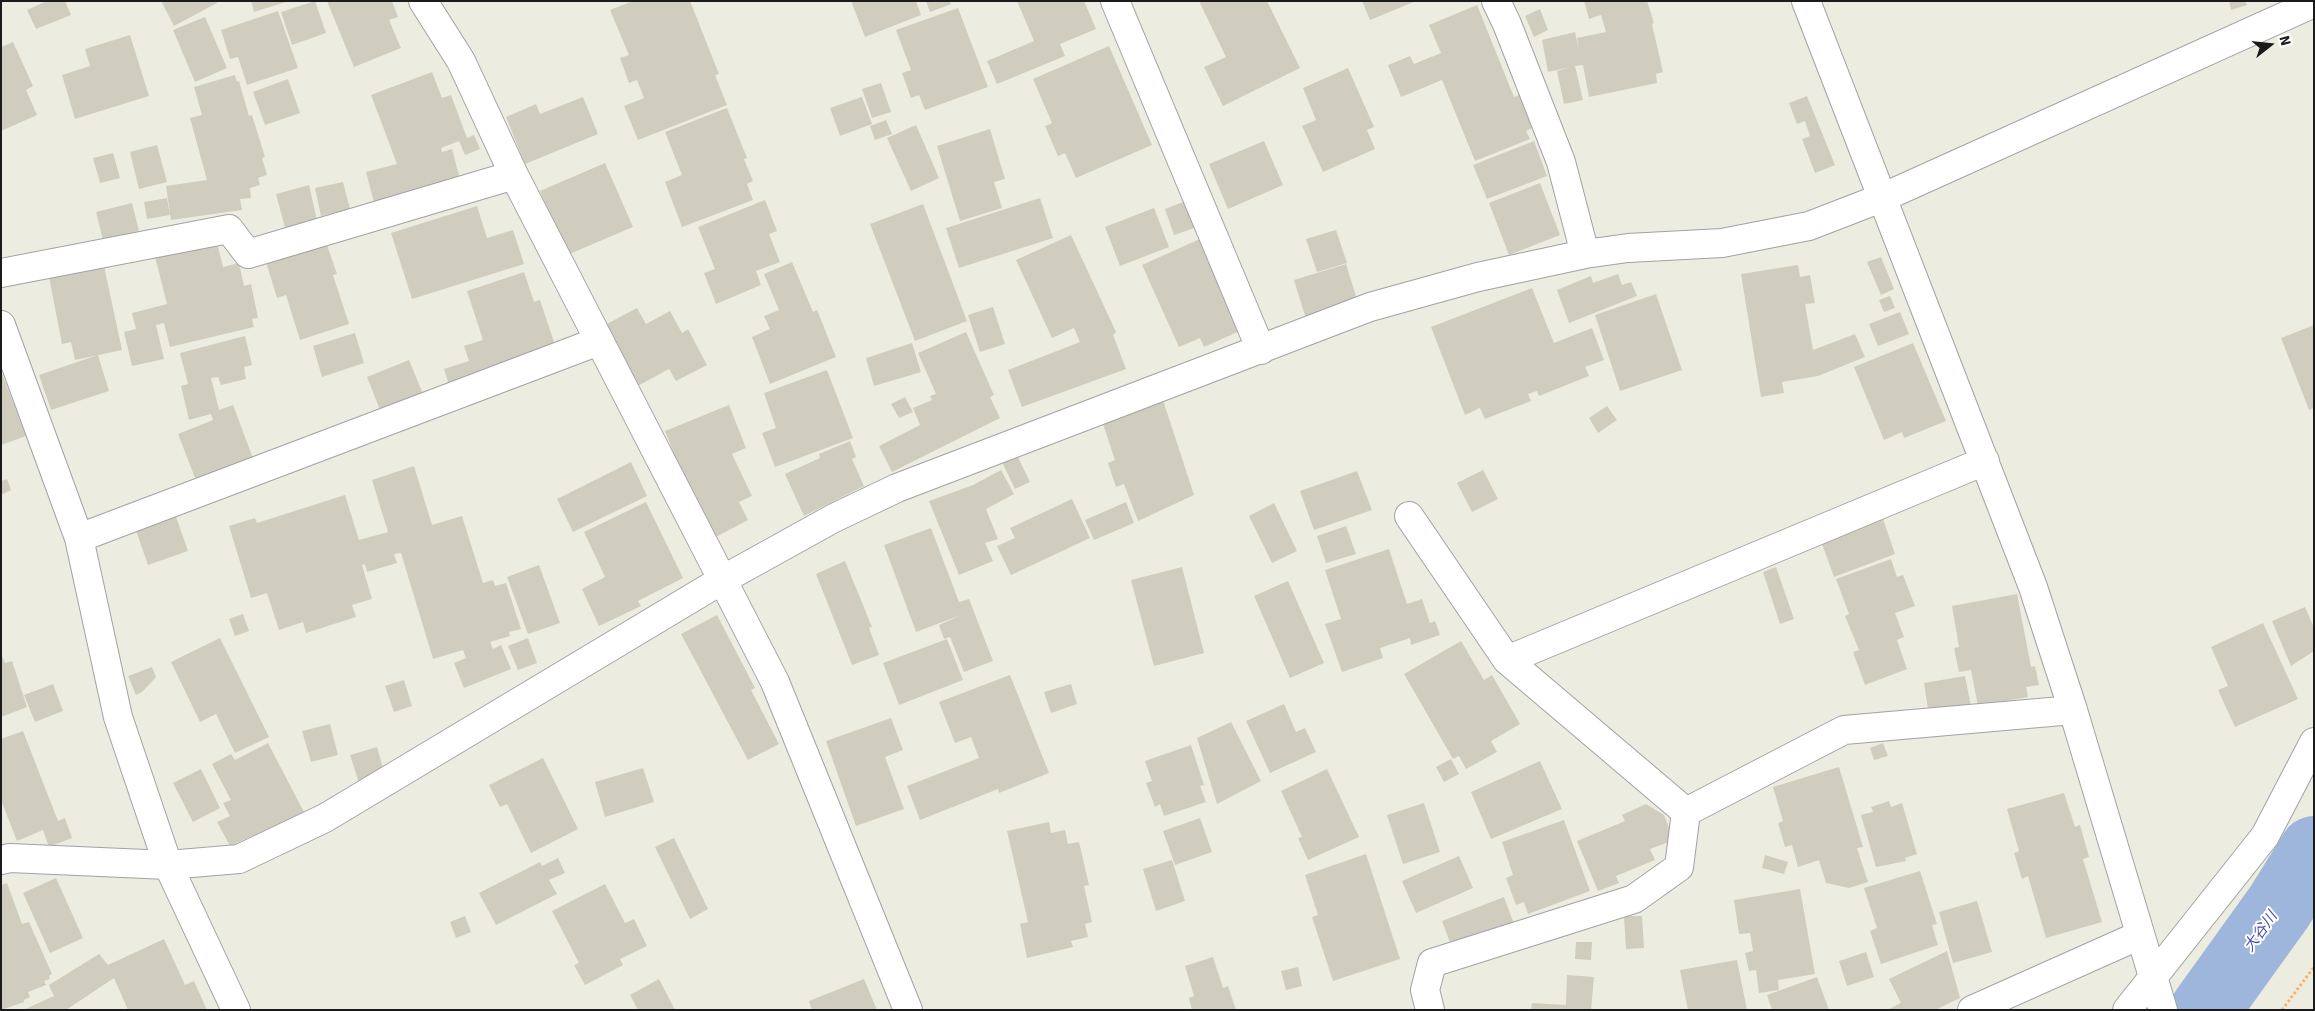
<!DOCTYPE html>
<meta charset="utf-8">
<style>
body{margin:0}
#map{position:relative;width:2315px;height:1011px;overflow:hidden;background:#ecede0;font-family:Signika,sans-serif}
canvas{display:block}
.frame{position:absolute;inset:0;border:2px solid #1b1b1b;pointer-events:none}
.north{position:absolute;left:2245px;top:20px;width:50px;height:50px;-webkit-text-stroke:4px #fff;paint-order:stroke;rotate:74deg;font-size:14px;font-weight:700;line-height:20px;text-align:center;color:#1b1b1b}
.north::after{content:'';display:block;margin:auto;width:18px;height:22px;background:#1b1b1b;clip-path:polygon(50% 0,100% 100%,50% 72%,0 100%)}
</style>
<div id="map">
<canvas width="2315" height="1011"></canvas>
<div class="frame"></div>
<div class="north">N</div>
</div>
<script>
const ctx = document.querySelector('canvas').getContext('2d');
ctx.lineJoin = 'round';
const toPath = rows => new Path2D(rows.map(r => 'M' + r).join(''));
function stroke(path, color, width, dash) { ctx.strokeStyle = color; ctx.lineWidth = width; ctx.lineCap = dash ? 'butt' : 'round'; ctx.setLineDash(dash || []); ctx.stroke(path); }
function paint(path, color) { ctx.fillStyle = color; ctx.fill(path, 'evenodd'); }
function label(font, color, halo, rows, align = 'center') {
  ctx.font = font + ' Signika,"Noto Sans JP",sans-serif'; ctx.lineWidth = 4; ctx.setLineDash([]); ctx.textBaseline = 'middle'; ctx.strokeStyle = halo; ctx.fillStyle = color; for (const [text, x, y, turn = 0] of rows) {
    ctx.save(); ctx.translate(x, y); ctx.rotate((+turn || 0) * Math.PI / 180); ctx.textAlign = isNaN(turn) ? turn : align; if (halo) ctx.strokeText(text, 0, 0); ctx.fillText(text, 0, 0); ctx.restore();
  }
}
const river = toPath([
 [2205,1010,2279,907,2314,851]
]);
const building = toPath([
 [47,1,65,1,71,15,36,29,27,10],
 [161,1,216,1,217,3,174,26],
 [251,1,286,1,286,2,254,12],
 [315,1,326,33,292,45,281,12],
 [327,1,392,1,398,17,389,20,401,48,354,67],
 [633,1,690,1,719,74,715,75,727,105,638,140,624,106,644,98,637,80,629,83,620,58,629,55,610,10],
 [851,1,916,1,921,15,865,37],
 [926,1,950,1,951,4,930,12],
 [1017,1,1084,1,1096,29,1060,44,1065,56,997,84,987,61,1034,41],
 [1199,1,1267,1,1300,68,1223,106,1204,67,1226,57],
 [1362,1,1416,1,1370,20],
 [1584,1,1647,1,1654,23,1652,24,1663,72,1656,74,1657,83,1589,97,1583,65,1575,66,1583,100,1564,104,1557,71,1570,67,1548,72,1542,40,1575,32,1579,51,1577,38,1606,32,1601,15,1589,19],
 [2229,1,2245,1,2247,5,2231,10],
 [1477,5,1514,97,1519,95,1532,128,1526,131,1530,139,1475,161,1442,80,1401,97,1388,65,1410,56,1414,64,1441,53,1429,25],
 [958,8,988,87,925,110,919,95,911,98,902,73,911,70,896,30],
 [1540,9,1548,30,1534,37,1525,16],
 [278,11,298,68,247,85,238,57,230,59,221,30],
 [205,17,227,68,195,82,173,30],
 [130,35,149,96,75,119,62,75,90,66,85,49],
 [13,42,33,86,26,90,37,115,1,131,1,47],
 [1109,46,1152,145,1076,178,1065,153,1058,156,1045,126,1052,123,1033,79],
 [1348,68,1374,127,1367,130,1375,149,1323,172,1302,126,1316,120,1303,88],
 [432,72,442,98,451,95,467,138,474,135,480,149,465,155,459,141,441,148,442,152,452,149,462,187,376,210,366,172,397,164,371,95],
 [235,75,237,82,239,81,249,116,252,115,265,157,262,158,267,175,258,178,260,185,250,188,251,198,240,199,242,210,171,220,166,186,207,180,190,118,202,115,194,87],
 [288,79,300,113,265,125,253,92],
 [881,83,891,112,872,118,862,89],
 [1807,96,1835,165,1815,173,1802,139,1810,136,1805,121,1797,124,1789,103],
 [583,97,598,134,525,164,506,117,536,104,540,114],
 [862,97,872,124,840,136,830,108],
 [727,108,747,158,744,159,753,181,747,184,753,200,682,227,665,182,682,175,665,132],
 [886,120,892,134,875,140,870,126],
 [916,125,939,178,911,191,887,138],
 [990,129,1005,179,994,182,1002,208,960,221,937,146],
 [1264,141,1283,185,1228,209,1209,164],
 [1534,141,1547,176,1487,199,1473,165],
 [157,145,167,182,139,189,130,152],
 [113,153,120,178,100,183,93,158],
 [605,163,633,227,567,255,540,191],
 [343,182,350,209,321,216,315,188],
 [1540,183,1560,235,1509,255,1489,203],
 [309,185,317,220,285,228,276,194],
 [1196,197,1206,224,1174,235,1165,209],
 [167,198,170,215,147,219,144,202],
 [1040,198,1053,238,959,268,946,228],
 [765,200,777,231,769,234,780,262,756,271,761,285,716,304,704,273,715,269,698,227],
 [132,203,139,231,103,240,96,212],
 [923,204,967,321,915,341,870,224],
 [477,206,487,238,513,230,524,264,412,299,391,233],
 [1154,208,1169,247,1120,266,1105,227],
 [1336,230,1347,263,1317,272,1306,239],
 [1071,235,1116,332,1113,335,1126,369,1022,407,1008,370,1080,342,1074,328,1052,338,1016,260],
 [1202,238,1242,330,1204,347,1200,338,1179,347,1142,265],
 [326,242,337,274,333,275,349,324,300,340,286,295,277,298,266,262],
 [217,243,223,267,239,263,244,286,251,284,258,318,252,319,254,327,170,347,164,323,156,325,164,359,132,366,124,332,136,329,132,313,167,304,155,257],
 [1881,257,1894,289,1881,295,1867,262],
 [792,262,813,312,817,310,836,357,770,384,752,337,770,329,764,316,779,310,764,274],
 [1346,264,1358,303,1306,319,1294,280],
 [1798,265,1800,277,1810,275,1815,303,1805,304,1813,350,1855,334,1865,357,1818,376,1782,382,1784,393,1761,397,1741,274],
 [104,266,122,350,75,360,71,342,62,344,49,277],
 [524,272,534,302,540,300,555,345,506,361,507,366,451,391,444,369,469,361,464,346,483,340,467,291],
 [1618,274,1622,285,1631,282,1637,296,1569,323,1557,290,1591,276,1593,283],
 [1532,288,1554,343,1592,328,1604,360,1585,367,1589,376,1539,396,1537,391,1528,394,1531,401,1485,419,1480,408,1465,415,1431,327],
 [1656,294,1682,370,1620,391,1595,315],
 [1890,296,1895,308,1884,312,1879,300],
 [993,307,1005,344,980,352,968,315],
 [637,308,646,324,670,311,682,333,688,329,707,365,676,381,669,369,636,387,603,326],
 [1900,312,1909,334,1878,346,1869,324],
 [2314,325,2314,408,2309,410,2281,338],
 [966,332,994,395,990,397,1000,418,892,472,879,446,920,425,913,408,932,400,930,396,936,394,918,353],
 [355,333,364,363,322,377,313,346],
 [245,336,252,365,244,367,246,379,221,385,218,377,211,378,219,410,233,405,254,461,197,483,178,434,213,420,211,414,189,420,181,386,188,384,180,353],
 [912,343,921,372,874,386,866,358],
 [1913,343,1946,421,1904,438,1902,432,1884,440,1854,367],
 [98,355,109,391,51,410,39,375],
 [409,360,423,394,380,410,367,377],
 [827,370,853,438,775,467,762,433,776,428,764,393],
 [1,371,26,436,1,445],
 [905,397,913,412,899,418,891,404],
 [1162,397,1194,495,1138,521,1124,484,1116,487,1108,463,1115,460,1101,418],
 [729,405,746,448,732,454,752,496,739,502,748,520,714,538,687,486,665,431],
 [1607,406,1617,420,1598,433,1589,418],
 [850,441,856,457,852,459,864,486,804,516,785,474,820,458,819,454],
 [1015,451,1030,482,1015,489,1000,458],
 [631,462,647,496,573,532,557,499],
 [414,466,432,525,462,516,483,583,493,580,495,586,506,583,521,629,509,632,510,636,490,642,493,649,501,645,511,669,464,688,454,663,466,658,463,650,433,659,401,553,394,554,397,563,367,572,365,564,362,565,372,599,352,605,356,617,306,633,303,622,279,630,267,593,251,598,229,526,255,518,257,523,345,495,359,540,388,532,372,480],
 [1001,470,1014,494,986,509,998,539,985,543,993,561,959,575,929,501,973,485],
 [1483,470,1498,499,1472,512,1457,483],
 [1357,471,1372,510,1314,530,1300,491],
 [7,479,11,490,1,495,1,481],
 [1072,499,1090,538,1011,575,997,546,1015,538,1010,528],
 [646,502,683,578,638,601,641,606,599,626,582,589,605,577,584,532],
 [1126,502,1134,523,1094,540,1085,520],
 [1274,503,1297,551,1272,563,1249,516],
 [175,514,188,551,148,565,135,528],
 [1883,519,1895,554,1834,577,1821,541],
 [1346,526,1356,554,1326,563,1317,536],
 [931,528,959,602,969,599,993,661,964,672,950,637,944,639,939,625,961,615,916,632,884,545],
 [1389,549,1407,604,1422,599,1430,623,1435,621,1440,635,1411,645,1410,638,1380,648,1383,658,1342,672,1325,624,1341,619,1325,570],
 [1891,559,1897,577,1903,575,1915,606,1895,613,1904,637,1897,640,1907,669,1865,685,1853,652,1859,650,1845,616,1849,614,1836,579],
 [845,561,872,627,869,628,879,655,852,665,816,574],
 [539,565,560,623,528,634,507,577],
 [1182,567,1204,653,1154,666,1131,580],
 [1776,567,1794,619,1780,624,1763,572],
 [1288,581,1324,663,1290,678,1254,596],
 [2017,594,2031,667,2035,666,2039,685,2026,687,2028,697,1978,706,1971,670,1959,672,1954,648,1959,647,1952,606],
 [2305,607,2314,628,2314,651,2291,666,2272,621],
 [243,614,249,631,235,636,229,619],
 [717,615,755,688,751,690,779,744,748,760,681,634],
 [2263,623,2298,699,2235,727,2218,690,2228,686,2211,647],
 [220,638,269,737,235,753,216,714,200,722,171,662],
 [528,638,537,663,518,670,508,646],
 [947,639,963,680,899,705,883,663],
 [1461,641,1484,680,1492,675,1520,724,1491,741,1497,752,1466,769,1459,756,1453,759,1404,674],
 [1,654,5,663,12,661,27,707,1,717],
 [152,667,156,677,142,692,136,695,128,676],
 [1010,675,1049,773,999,793,998,789,920,820,907,786,979,758,971,737,955,743,939,702],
 [1965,676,1971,706,1928,709,1924,683],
 [404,680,412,706,394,712,385,686],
 [53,684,63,711,35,722,24,695],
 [1071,684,1077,704,1051,713,1044,692],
 [1284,704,1296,732,1305,728,1316,752,1270,773,1246,721],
 [891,718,903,750,885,757,904,809,856,826,826,741],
 [1231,722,1261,781,1217,804,1197,738],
 [330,724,338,755,311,762,302,731],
 [23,731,58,821,65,818,72,838,49,847,43,830,17,841,1,800,1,739],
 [268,743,306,816,255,842,252,836,230,846,217,822,230,816,223,803,231,800,212,764,231,754,235,760],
 [1883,743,1888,756,1874,760,1870,748],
 [1191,745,1204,785,1200,786,1206,802,1164,816,1160,804,1155,807,1146,783,1152,781,1145,761],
 [377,747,385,775,359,783,350,755],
 [543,758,578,829,531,853,507,804,500,807,489,785],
 [1451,759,1459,774,1444,782,1436,767],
 [1540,761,1562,809,1491,839,1471,792],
 [1839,767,1863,847,1857,848,1868,882,1849,888,1826,883,1819,860,1798,867,1792,845,1785,847,1778,823,1783,821,1773,787],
 [643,768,654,802,605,817,595,782],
 [201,769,220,808,193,822,173,783],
 [1327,769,1359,837,1308,860,1298,838,1302,837,1281,791],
 [2064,793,2075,827,2080,825,2089,857,2083,859,2102,922,2046,938,2028,876,2022,879,2014,853,2019,851,2007,809],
 [1889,801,1891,807,1902,803,1917,854,1905,858,1906,861,1876,867,1861,815,1873,812,1871,807],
 [1424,803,1440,852,1403,864,1387,815],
 [1646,804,1664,815,1674,840,1650,849,1655,860,1616,876,1619,883,1598,891,1577,841,1625,821,1622,815],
 [1200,818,1212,852,1175,865,1163,831],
 [1564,820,1590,891,1528,914,1524,902,1516,905,1506,878,1513,875,1502,842],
 [1049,822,1051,833,1065,830,1068,844,1079,842,1089,885,1084,886,1092,922,1085,924,1088,937,1071,941,1073,947,1027,958,1020,924,1028,922,1007,831],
 [674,838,708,909,690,919,655,847],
 [1366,854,1400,959,1333,981,1312,917,1318,915,1305,875],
 [1765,855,1788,862,1784,874,1762,868],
 [1459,856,1473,888,1416,913,1402,881],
 [558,858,565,873,549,880,557,894,496,925,479,893,540,862,542,866],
 [1172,860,1185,901,1156,911,1143,869],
 [1920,871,1937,924,1932,925,1938,945,1881,964,1870,931,1877,928,1864,888],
 [56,878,83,938,50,953,23,893],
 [7,883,22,924,29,922,52,974,49,976,50,979,44,981,46,985,28,992,30,997,24,1000,24,1002,1,1010,1,885],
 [605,884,625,923,634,919,647,946,620,959,623,965,585,985,574,965,579,963,552,911],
 [1800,889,1815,974,1778,980,1779,990,1759,993,1756,970,1749,971,1745,953,1753,951,1750,933,1739,934,1734,900],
 [1504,897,1514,924,1452,948,1442,921],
 [1977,901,1992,952,1953,963,1939,912],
 [465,916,471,932,456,938,450,922],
 [1624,916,1642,916,1644,948,1626,949],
 [164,939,185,985,194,981,207,1010,128,1010,114,978,66,1010,23,1010,54,996,49,985,99,954,108,965],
 [1576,942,1592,942,1591,960,1575,959],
 [1947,951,1960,998,1935,1010,1887,1010,1901,1003,1889,979],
 [1866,952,1874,977,1847,986,1839,961],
 [1213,957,1223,988,1228,986,1236,1010,1192,1010,1189,998,1194,996,1185,966],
 [1737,960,1747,1010,1688,1010,1680,970],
 [1298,967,1302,986,1286,990,1281,971],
 [1567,975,1594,977,1591,1010,1531,1010,1532,1003,1566,1005],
 [1817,977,1829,1010,1772,1010,1767,995],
 [659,979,675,1010,638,1010,630,995],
 [864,979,877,1010,812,1010,809,1001]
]);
const path = toPath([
 [2282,1010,2314,967]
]);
const minor = toPath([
 [423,1,461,61,514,175,775,682,908,1010],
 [1115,1,1261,350],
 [1496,1,1507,24,1561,162,1585,254],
 [1806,1,2033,587,2073,710,2163,1010],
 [1,273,229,229,248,254,514,175],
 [1,325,79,538,118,717,168,865,236,1010],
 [1409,516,1507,660,1985,461],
 [79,538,599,341],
 [1507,660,1686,812,1844,730,2073,710],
 [1,860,10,858,168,865,239,859,325,818,722,580,834,518,897,488,1370,307,1478,277,1585,254,1628,248,1722,243,1809,226,1884,197,2314,3],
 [1430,1010,1425,990,1432,963,1634,899,1679,867,1686,812],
 [1972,1010,2140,935],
 [2127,1010,2265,836,2314,742]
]);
const waterNames = [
 ["大谷川",2261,932,-54]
];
stroke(river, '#9fb6dc', 70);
paint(building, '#d0cdbe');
stroke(minor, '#a2a2a2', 30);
stroke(path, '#fcb062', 3, [2.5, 2.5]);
stroke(minor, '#fff', 28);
label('italic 15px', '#4750ac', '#fff', waterNames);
</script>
